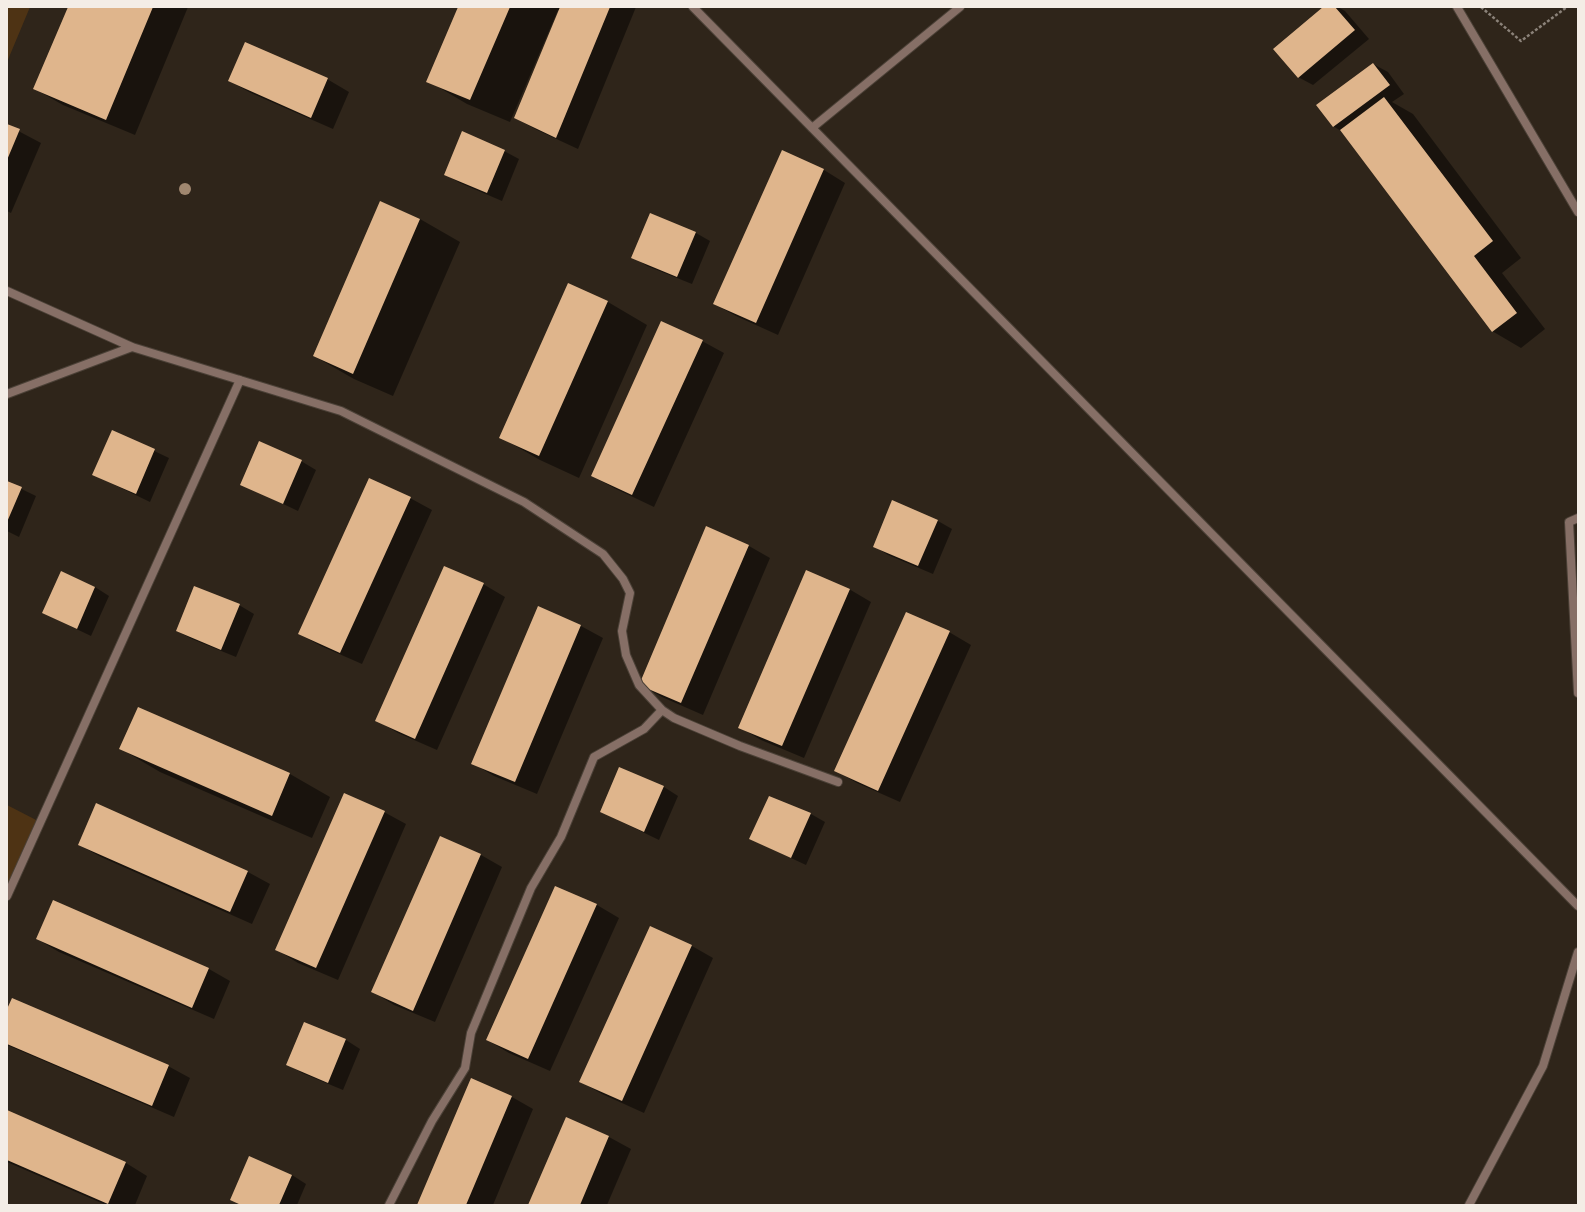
<!DOCTYPE html>
<style>
body{margin:0}
#map{position:relative;width:1585px;height:1212px;overflow:hidden;background:#2f251a;font-family:Signika,sans-serif}
canvas{display:block}
.frame{position:absolute;inset:0;border:8px solid #f4ede6;pointer-events:none}
</style>
<div id="map">
<canvas width="1585" height="1212"></canvas>
<div class="frame"></div>
</div>
<script>
const ctx = document.querySelector('canvas').getContext('2d');
ctx.lineJoin = 'round';
function paint(path, color) { ctx.fillStyle = color; ctx.fill(path, 'evenodd'); }
const toPath = rows => new Path2D(rows.map(r => 'M' + r).join(''));
function stroke(path, color, width, dash) { ctx.strokeStyle = color; ctx.lineWidth = width; ctx.lineCap = dash ? 'butt' : 'round'; ctx.setLineDash(dash || []); ctx.stroke(path); }
const green = toPath([
 [7,7,30,7,7,62],
 [7,805,40,822,7,888]
]);
const shadow = toPath([
 [69,7,188,7,135,135,63,105,35,89],
 [459,7,636,7,578,149,537,130,515,118,560,11,558,10,510,122,467,104,428,81],
 [1325,7,1338,7,1345,11,1369,39,1313,85,1298,77],
 [1373,64,1388,72,1404,94,1392,102,1413,114,1521,258,1502,273,1545,329,1521,348,1492,331,1341,131,1333,126],
 [327,79,349,92,333,129,251,93,229,81],
 [7,125,41,143,11,213,7,211],
 [504,151,519,159,502,201,460,183,445,174],
 [782,151,824,170,845,183,778,335,736,316,714,304],
 [381,202,420,219,460,242,393,396,354,379,314,356],
 [651,214,696,233,710,241,692,284,647,266,633,257],
 [568,284,608,302,647,325,579,478,540,460,500,437],
 [702,341,724,353,654,507,614,488,592,476],
 [112,431,169,458,150,502,94,475],
 [301,461,316,470,298,511,241,484],
 [7,482,36,496,19,537,7,531],
 [410,498,432,510,362,664,321,646,299,634],
 [893,502,938,521,952,529,933,574,888,555,874,546],
 [749,546,770,558,703,715,662,697,640,684],
 [483,584,505,597,437,750,398,733,376,720],
 [95,587,109,596,91,636,43,613],
 [849,589,871,602,804,758,761,740,739,727],
 [239,605,254,614,236,657,192,639,177,631],
 [538,608,581,626,603,638,537,794,494,776,472,763],
 [949,632,971,645,900,802,857,783,836,771],
 [139,708,290,774,330,797,312,838,160,772,121,749],
 [620,768,664,787,678,796,659,840,601,812],
 [97,805,248,872,270,884,252,924,101,857,79,845],
 [384,812,406,824,338,980,298,963,277,950],
 [811,814,825,822,806,865,750,839],
 [440,837,481,855,502,867,435,1022,394,1005,373,992],
 [556,887,597,905,619,918,550,1071,509,1053,487,1040],
 [54,901,209,969,230,981,214,1019,59,952,37,939],
 [692,946,713,958,644,1113,602,1094,581,1082],
 [7,1012,168,1066,190,1078,174,1117,7,1045],
 [305,1023,346,1040,360,1049,343,1090,302,1073,287,1064],
 [512,1097,533,1109,493,1205,418,1205],
 [7,1111,126,1163,147,1176,135,1205,106,1205,7,1162],
 [566,1118,609,1137,631,1149,607,1205,529,1205],
 [292,1175,306,1184,297,1205,240,1205,231,1199]
]);
const building = toPath([
 [68,7,153,7,106,120,33,89],
 [458,7,510,7,470,100,426,82],
 [560,7,610,7,556,138,514,118],
 [1323,7,1335,7,1355,30,1298,78,1273,49],
 [245,42,328,78,311,118,228,81],
 [1373,63,1390,85,1333,127,1316,105],
 [1384,97,1493,241,1474,256,1517,313,1492,332,1340,130],
 [7,124,20,129,7,160],
 [462,131,505,150,487,193,444,175],
 [782,150,824,169,756,323,713,304],
 [380,201,420,219,353,374,313,356],
 [650,213,696,232,677,277,631,258],
 [568,283,608,301,539,456,499,438],
 [661,321,703,340,632,495,591,476],
 [112,430,155,449,136,494,92,475],
 [259,441,302,460,283,504,240,485],
 [369,478,411,497,340,653,298,634],
 [7,481,22,487,7,522],
 [892,500,938,520,918,566,873,547],
 [706,526,749,545,681,703,639,685],
 [444,566,484,583,415,739,375,721],
 [806,570,850,589,782,746,738,728],
 [61,571,95,587,77,629,42,613],
 [194,586,240,604,221,650,176,631],
 [538,606,581,625,515,782,471,764],
 [906,612,950,631,878,791,834,771],
 [138,707,290,773,272,816,119,749],
 [619,767,664,786,644,832,600,812],
 [344,793,385,811,316,968,275,950],
 [769,796,811,813,791,858,749,839],
 [96,803,248,871,230,912,78,845],
 [440,836,481,854,413,1011,371,992],
 [555,886,597,904,528,1059,486,1040],
 [53,900,209,968,192,1008,36,939],
 [650,926,692,945,622,1101,579,1082],
 [12,998,169,1065,152,1106,7,1044,7,1009],
 [304,1022,346,1039,328,1083,286,1065],
 [471,1078,512,1096,466,1205,417,1205],
 [7,1110,126,1162,108,1204,7,1160],
 [566,1117,609,1136,580,1205,528,1205],
 [249,1156,292,1175,279,1205,241,1205,230,1200]
]);
const path = toPath([
 [1481,7,1521,41,1567,7]
]);
const lane = toPath([
 [7,291,132,347,341,411,524,502,603,554,623,579,630,593,622,631,626,655,639,685,662,710,674,718,740,746,838,782],
 [7,394,132,347],
 [7,896,240,380],
 [389,1205,432,1121,465,1068,471,1033,531,888,561,837,594,757,644,729,662,710]
]);
const street = toPath([
 [693,7,1578,906],
 [1457,7,1578,212],
 [812,128,960,7],
 [1578,518,1569,522,1578,693],
 [1469,1205,1543,1066,1578,952]
]);
const trees = [
 [185,189]
];
paint(green, '#4e3314');
paint(shadow, '#0007');
paint(building, '#dfb58c');
stroke(lane, '#4b4137', 10);
stroke(street, '#4b4137', 10);
stroke(path, '#8b8279', 2.5, [3, 2]);
stroke(lane, '#866f66', 8);
stroke(street, '#866f66', 8);
ctx.fillStyle = '#a0876f';
for (const [x, y] of trees) { ctx.beginPath(); ctx.arc(x, y, 6, 0, 2 * Math.PI); ctx.fill(); }
</script>
